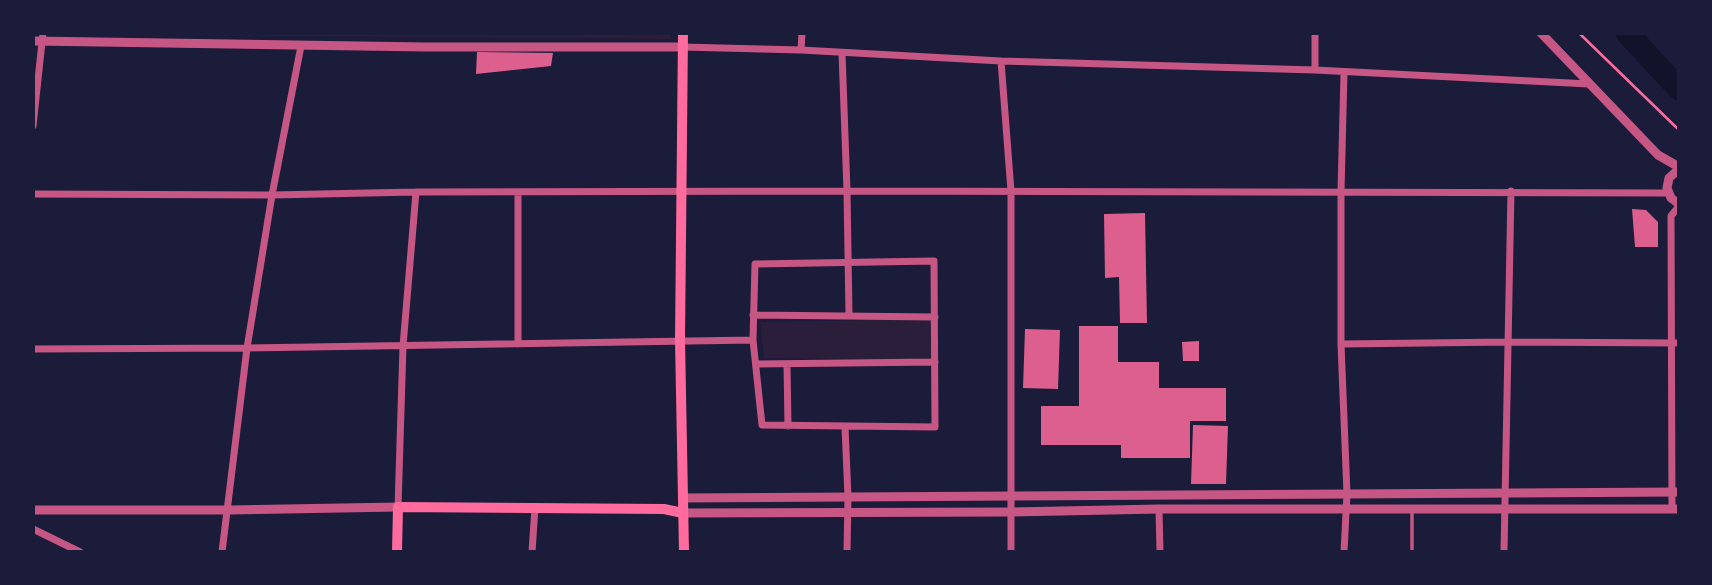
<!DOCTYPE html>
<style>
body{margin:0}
#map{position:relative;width:1712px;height:585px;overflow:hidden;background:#1b1b3a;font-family:Commissioner,sans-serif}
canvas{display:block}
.frame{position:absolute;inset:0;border:35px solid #1b1b3a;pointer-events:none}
</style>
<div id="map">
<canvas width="1712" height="585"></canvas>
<div class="frame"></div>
</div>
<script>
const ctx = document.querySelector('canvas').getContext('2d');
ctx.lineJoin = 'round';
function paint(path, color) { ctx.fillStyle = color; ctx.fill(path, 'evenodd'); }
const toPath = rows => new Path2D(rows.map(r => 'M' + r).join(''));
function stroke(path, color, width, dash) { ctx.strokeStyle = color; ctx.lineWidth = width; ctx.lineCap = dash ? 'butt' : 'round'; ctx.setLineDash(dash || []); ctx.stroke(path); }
const green = toPath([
 [56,33,671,33,671,39,56,34],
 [933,319,933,360,764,358,760,322]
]);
const river = toPath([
 [1627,33,1679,89]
]);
const building = toPath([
 [477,52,553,53,551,66,476,74],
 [1632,209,1646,210,1658,222,1658,247,1635,247],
 [1145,213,1147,323,1120,323,1119,277,1105,278,1104,214],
 [1079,326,1118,326,1118,362,1159,362,1159,388,1226,388,1226,421,1190,421,1190,458,1121,458,1121,445,1041,445,1041,406,1079,406],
 [1025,329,1060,330,1058,389,1023,388],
 [1199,341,1199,361,1183,361,1182,342],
 [1193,425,1228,426,1226,484,1191,484]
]);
const path = toPath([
 [1579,33,1679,130]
]);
const service = toPath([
 [1412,552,1412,511]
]);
const minor = toPath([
 [682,47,801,50,1001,61,1315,70,1589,84],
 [801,50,802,33],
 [842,53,847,191,849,315],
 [1001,61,1011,191,1011,552],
 [1315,70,1315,33],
 [1344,73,1341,191,1341,344,1347,494,1344,552],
 [33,126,43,33],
 [518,192,518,344],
 [33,194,272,195,416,192,847,191,1668,193],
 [934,261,935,427,762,425,753,340,755,264,934,261],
 [753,315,935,317],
 [1341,344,1508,342,1679,343],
 [33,349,247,348,753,340],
 [756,364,935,362],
 [787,364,788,426],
 [845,427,848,497,847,552],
 [398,507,403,346,416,192],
 [1159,509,1160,552],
 [1672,509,1671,216,1679,206],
 [33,529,80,552],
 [222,552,247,348,272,195,301,46],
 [532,552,535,507],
 [1504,552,1511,191]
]);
const tertiary = toPath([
 [1541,33,1658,155,1679,167],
 [33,41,426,47,682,47],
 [1679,169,1669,178,1667,188,1671,198,1679,204],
 [683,498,1679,492],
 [33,510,228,510,398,507],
 [683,513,1011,512,1159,509,1679,509]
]);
const secondary = toPath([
 [683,33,680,340,684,552],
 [397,552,398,507,664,509,683,513]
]);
paint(green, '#2a1e3b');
stroke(river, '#12122b', 23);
paint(building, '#dd5f8e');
stroke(path, '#ff6b9d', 2.5);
stroke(service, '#c65784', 3.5);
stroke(minor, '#c65784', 7);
stroke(tertiary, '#c65784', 9);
stroke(secondary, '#ff6b9d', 10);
</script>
